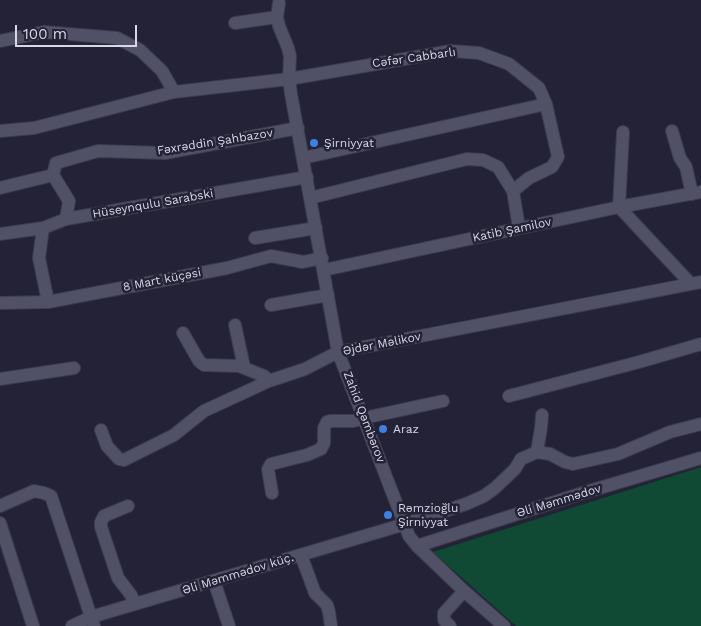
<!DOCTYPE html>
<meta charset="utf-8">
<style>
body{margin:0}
#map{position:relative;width:701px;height:626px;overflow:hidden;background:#232236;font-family:"Work Sans",sans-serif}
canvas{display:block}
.scale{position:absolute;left:15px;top:25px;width:122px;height:22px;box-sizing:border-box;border:2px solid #d7d7e5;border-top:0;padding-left:6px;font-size:15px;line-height:18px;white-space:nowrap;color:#d7d7e5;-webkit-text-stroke:4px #232236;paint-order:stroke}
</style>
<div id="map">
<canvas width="701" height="626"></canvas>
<div class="scale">100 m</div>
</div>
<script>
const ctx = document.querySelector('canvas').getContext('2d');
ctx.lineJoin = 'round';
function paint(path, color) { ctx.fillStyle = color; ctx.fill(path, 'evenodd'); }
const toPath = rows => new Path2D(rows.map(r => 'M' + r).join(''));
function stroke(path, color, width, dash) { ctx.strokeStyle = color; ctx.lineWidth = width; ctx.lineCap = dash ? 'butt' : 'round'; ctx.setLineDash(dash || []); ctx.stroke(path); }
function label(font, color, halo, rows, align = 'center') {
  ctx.font = font + ' "Work Sans",sans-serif'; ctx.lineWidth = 5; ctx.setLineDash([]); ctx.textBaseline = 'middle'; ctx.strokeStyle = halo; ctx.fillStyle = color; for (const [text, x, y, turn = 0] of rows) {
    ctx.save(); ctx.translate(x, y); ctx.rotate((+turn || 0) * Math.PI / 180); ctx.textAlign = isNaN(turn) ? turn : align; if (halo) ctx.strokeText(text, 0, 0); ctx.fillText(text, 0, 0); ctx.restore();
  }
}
const green = toPath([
 [701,467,701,626,516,626,433,552]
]);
const minor = toPath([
 [279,3,277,17,279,26,288,48,290,56,289,79,291,94,338,352,409,536,417,546,464,591,504,626],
 [235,23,277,17],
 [0,41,44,32,117,38,140,50,162,71,174,92],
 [0,131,34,128,174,92,289,79,451,51,479,53,509,64,539,88,546,104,558,157,552,167,529,178,513,191,519,228],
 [672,131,680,158,686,167,692,194],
 [623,132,619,207,691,284],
 [303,158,546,104],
 [53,175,56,163,98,151,165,153,298,128],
 [53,175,69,201,66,219],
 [0,188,53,175],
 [310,198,467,159,483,160,498,167,513,191],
 [43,228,39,258,48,302],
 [0,234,43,228,66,219,307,177],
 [255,238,316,228],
 [324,270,619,207,701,192],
 [0,303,48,302,227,268,271,256,303,262,322,258],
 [271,305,328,295],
 [235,325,244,367],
 [183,333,199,361,204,365,239,366,264,376,269,381],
 [0,379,74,368],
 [509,396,639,362,701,344],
 [101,430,107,446,119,459,124,460,174,435,204,411,269,381,305,369,338,352,701,282],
 [537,452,541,428,542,415],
 [272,493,268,469,271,464,307,455,321,449,324,443,324,428,327,422,330,421,353,421,364,418,443,401],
 [0,506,34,491,44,493,51,496,94,626],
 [128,506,104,516,101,522,101,527,118,578,131,595,135,604],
 [0,523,33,626],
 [417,546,586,492,701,458],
 [301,555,315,593,327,605,329,612,331,626],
 [214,581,229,626],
 [72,626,91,617,405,524,466,504,484,496,495,488,515,469,521,459,537,452,550,454,565,462,573,464,618,454,670,432,701,424],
 [450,626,444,620,444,613,464,591]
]);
const markers = [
 [314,143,5,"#3f7fe0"],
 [383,429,5,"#3f7fe0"],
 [388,515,5,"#3f7fe0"]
];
const streetNames = [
 ["Cəfər Cabbarlı",414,58,-8],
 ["Fəxrəddin Şahbazov",215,142,-9],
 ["Hüseynqulu Sarabski",153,204,-10],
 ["Katib Şamilov",512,230,-12],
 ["8 Mart küçəsi",162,280,-11],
 ["Əjdər Məlikov",382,344,-11],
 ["Zahid Qəmbərov",364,417,69],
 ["Əli Məmmədov",559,501,-17],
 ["Əli Məmmədov küç.",238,574,-17]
];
const poiNames = [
 ["Şirniyyat",324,143],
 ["Araz",393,429],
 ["Rəmzioğlu",398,508],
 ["Şirniyyat",398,522]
];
paint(green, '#104934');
stroke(minor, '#3d3c4d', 14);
stroke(minor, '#505066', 12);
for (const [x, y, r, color] of markers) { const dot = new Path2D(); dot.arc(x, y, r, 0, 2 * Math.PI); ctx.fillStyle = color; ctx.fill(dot); stroke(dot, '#232236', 2); }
label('12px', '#d7d7e5', '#232236', streetNames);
label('12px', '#d7d7e5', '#232236', poiNames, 'left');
</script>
